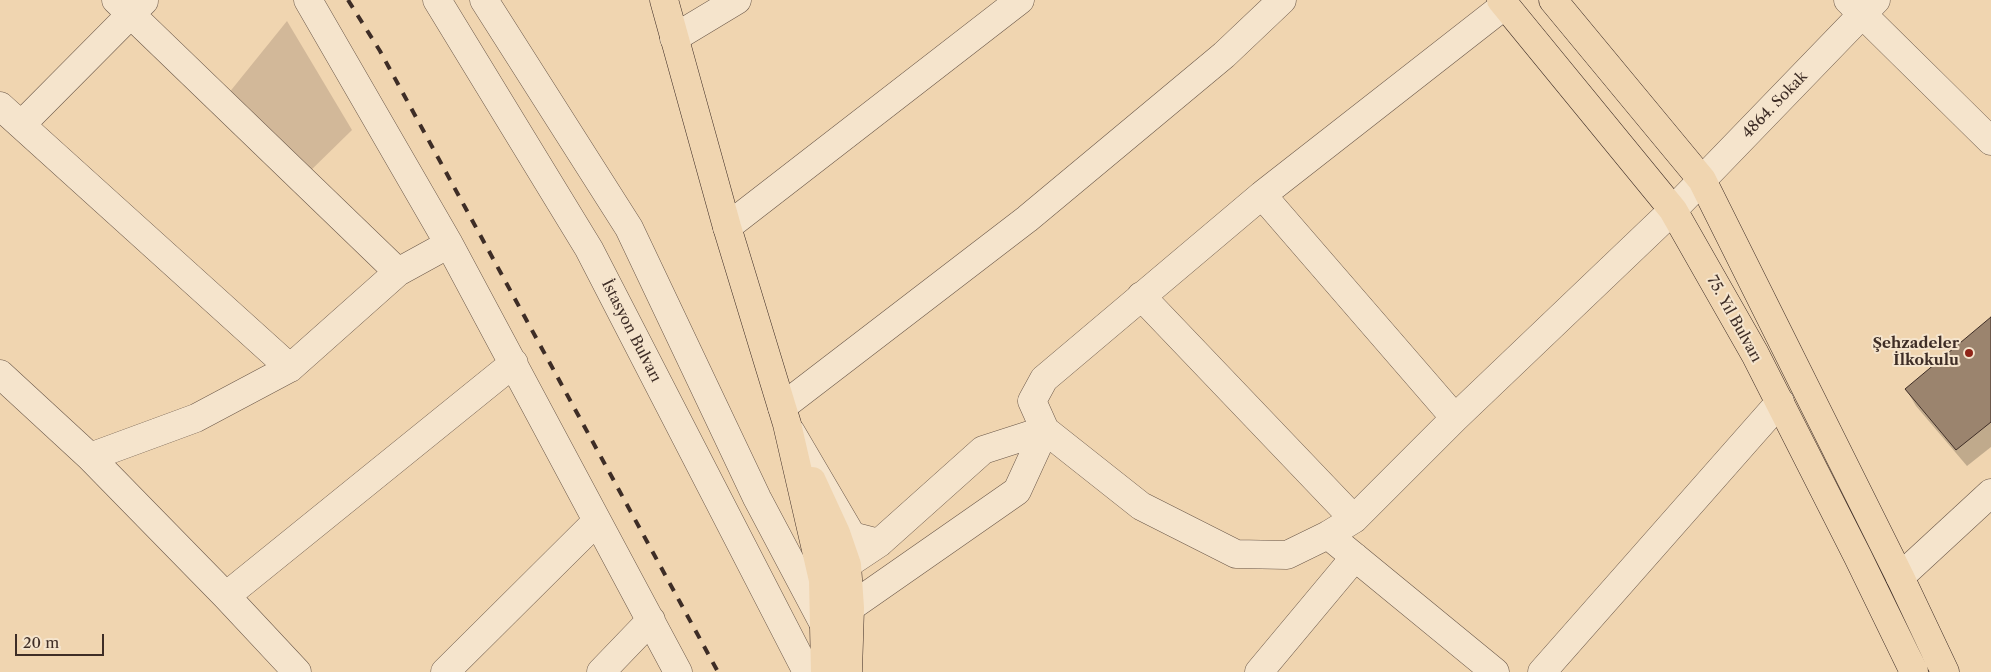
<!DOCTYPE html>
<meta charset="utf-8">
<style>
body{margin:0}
#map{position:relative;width:1991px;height:672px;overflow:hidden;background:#f0d5b0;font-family:"Libre Caslon Text",serif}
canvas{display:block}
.scale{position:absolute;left:15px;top:634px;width:89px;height:22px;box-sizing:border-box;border:2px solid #3e2d26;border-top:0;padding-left:6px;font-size:15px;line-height:18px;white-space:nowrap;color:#3e2d26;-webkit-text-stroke:4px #f5e4cc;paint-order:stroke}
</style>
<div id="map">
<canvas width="1991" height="672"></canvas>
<div class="scale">20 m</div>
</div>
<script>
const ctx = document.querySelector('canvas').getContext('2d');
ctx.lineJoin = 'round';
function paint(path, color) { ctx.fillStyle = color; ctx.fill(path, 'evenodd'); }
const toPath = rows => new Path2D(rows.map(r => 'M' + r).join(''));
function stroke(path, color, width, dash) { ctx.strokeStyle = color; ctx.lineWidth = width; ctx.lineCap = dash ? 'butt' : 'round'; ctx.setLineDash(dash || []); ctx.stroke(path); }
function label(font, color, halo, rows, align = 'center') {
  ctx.font = font + ' "Libre Caslon Text",serif'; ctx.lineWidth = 4; ctx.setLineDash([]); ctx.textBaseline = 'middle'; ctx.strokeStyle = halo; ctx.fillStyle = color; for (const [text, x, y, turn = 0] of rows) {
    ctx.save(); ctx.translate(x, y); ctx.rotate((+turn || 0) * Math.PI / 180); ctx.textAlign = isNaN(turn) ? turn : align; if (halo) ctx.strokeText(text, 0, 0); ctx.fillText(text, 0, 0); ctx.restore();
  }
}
const green = toPath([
 [287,21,352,130,304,177,224,99]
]);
const shadow = toPath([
 [1991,319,1991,447,1967,466,1916,406,1906,389]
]);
const building = toPath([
 [1991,317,1991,422,1956,450,1905,389,1991,317]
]);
const minor = toPath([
 [116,0,398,272],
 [308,0,449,244,678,672],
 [437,0,589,249,807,672],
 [484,0,629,228,757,498,827,630],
 [1848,0,1991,141],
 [1505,5,1262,195,1044,379,1032,401,1045,430,1141,506,1236,554,1287,555,1328,535,1354,519,1455,418,1673,210,1876,0],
 [674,38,737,0],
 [0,106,290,368],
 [22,124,144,1],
 [1262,195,1455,418],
 [727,227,1020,0],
 [1141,296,1354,519],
 [0,374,90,457,226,596,514,363],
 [782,407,1027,219,1224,55,1282,0],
 [791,432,852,536,879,543],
 [90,457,196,418,290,368,398,272,449,244],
 [1328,535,1495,672],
 [828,577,879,543,983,450,1045,430],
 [1900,577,1991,493],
 [226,596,297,672],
 [832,620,1017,491,1045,430],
 [445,672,597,521],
 [601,672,651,620],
 [1259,672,1355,557],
 [1542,672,1780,402]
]);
const major = toPath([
 [664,0,727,227,787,424,823,580,825,672],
 [1501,0,1673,210,1755,354,1858,557,1914,672],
 [1553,0,1702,180,1900,577,1945,672],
 [812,481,836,533,847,565,850,608,848,672]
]);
const rail = toPath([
 [348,0,380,51,718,672]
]);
const markers = [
 [1969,353,5,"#8f2418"]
];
const streetNames = [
 ["4864. Sokak",1775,105,-46],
 ["75. Yıl Bulvarı",1734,319,61],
 ["İstasyon Bulvarı",631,331,63]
];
const poiNames = [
 ["Şehzadeler",1959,344],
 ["İlkokulu",1959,361]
];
paint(green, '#d2b899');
paint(shadow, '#0003');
paint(building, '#9b846e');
stroke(building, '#3e2d26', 1);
stroke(minor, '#6a5748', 29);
stroke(major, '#3e2d26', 29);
stroke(minor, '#f5e4cc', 28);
stroke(major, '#f0d5b0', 28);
stroke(rail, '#3e2d26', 4, [9, 9]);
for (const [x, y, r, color] of markers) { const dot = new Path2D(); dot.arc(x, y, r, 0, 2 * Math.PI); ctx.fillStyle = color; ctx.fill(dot); stroke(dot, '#f5e4cc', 2); }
label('15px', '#3e2d26', '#f5e4cc', streetNames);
label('bold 15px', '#3e2d26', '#f5e4cc', poiNames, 'right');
</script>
